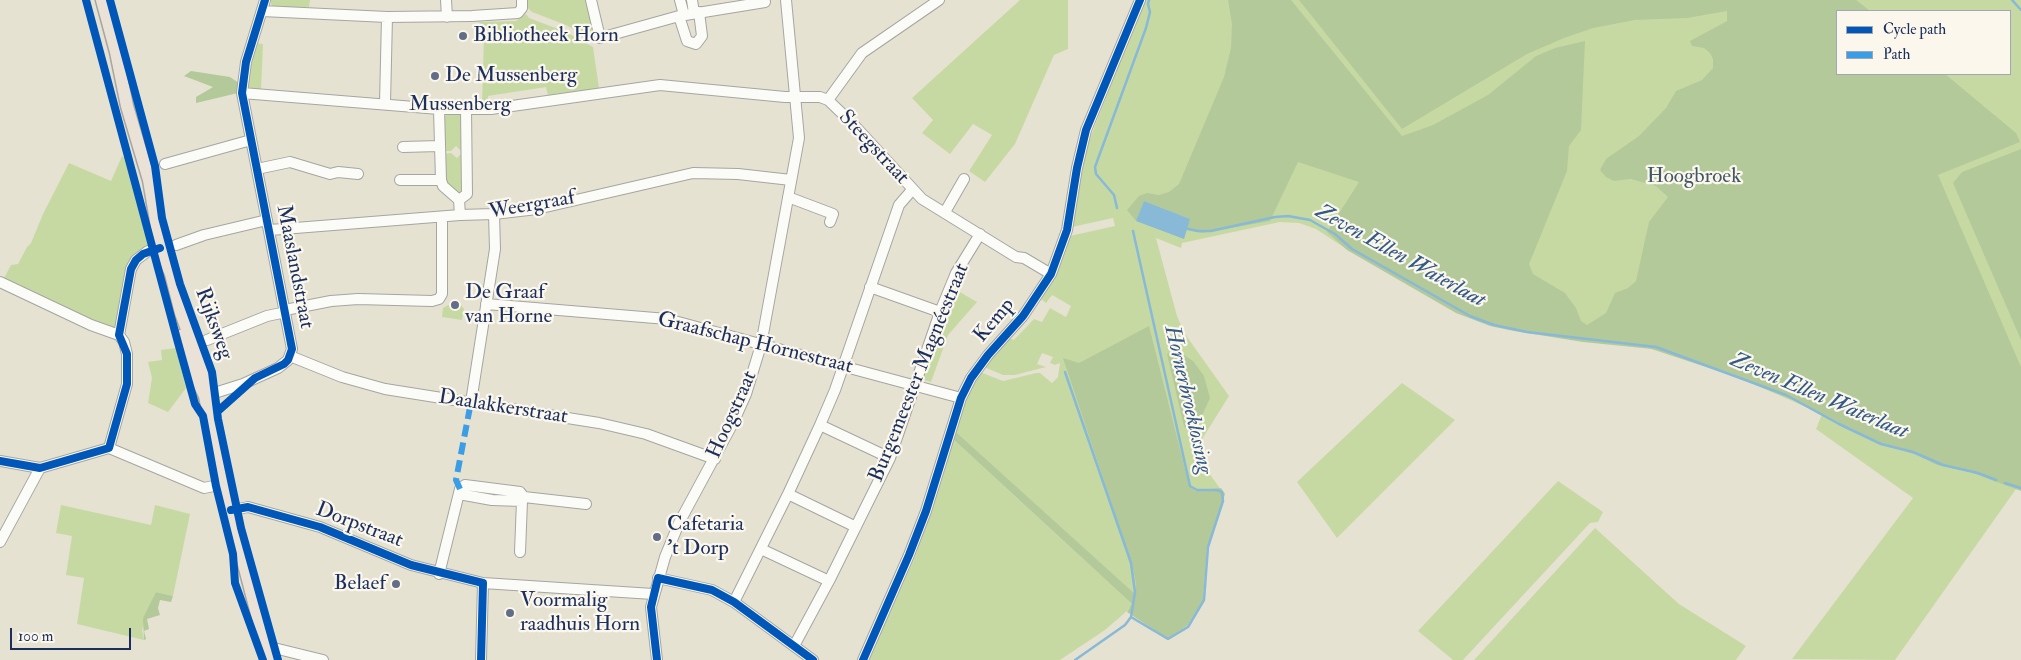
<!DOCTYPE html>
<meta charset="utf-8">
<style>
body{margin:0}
#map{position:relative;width:2021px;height:660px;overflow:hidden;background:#e6e2d2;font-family:"IM FELL Double Pica",serif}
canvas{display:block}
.legend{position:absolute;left:1836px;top:10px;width:175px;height:65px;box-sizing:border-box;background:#fbf7ec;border:1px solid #a1a7b3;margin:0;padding:6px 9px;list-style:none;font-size:15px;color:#1b2f5e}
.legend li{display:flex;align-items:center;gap:10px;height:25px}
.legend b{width:25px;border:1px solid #a1a7b3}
.scale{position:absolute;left:10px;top:628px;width:121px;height:22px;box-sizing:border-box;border:2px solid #1b2f5e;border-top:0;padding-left:6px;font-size:15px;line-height:18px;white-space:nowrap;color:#1b2f5e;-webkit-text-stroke:4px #fbf7ec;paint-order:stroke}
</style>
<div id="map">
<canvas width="2021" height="660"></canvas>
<ul class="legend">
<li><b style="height:6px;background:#0057b8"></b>Cycle path</li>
<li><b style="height:6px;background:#3b9de6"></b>Path</li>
</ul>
<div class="scale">100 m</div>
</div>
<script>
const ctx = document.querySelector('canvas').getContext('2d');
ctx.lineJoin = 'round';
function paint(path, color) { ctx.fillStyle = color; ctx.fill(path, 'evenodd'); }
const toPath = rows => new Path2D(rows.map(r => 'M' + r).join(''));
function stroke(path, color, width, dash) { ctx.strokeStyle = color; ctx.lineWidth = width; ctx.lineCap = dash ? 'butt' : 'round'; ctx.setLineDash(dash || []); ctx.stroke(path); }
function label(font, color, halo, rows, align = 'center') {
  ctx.font = font + ' "IM FELL Double Pica",serif'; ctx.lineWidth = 4.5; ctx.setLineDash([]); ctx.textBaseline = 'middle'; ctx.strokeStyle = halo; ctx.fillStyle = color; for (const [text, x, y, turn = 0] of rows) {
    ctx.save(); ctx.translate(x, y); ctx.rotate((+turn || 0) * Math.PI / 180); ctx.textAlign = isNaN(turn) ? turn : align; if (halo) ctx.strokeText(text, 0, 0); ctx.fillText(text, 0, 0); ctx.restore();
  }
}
const green = toPath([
 [271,0,310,0,309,7,273,7,271,4],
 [527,0,588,0,596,36,594,41,566,25,532,12,527,7],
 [1020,0,1068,0,1068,49,1054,55,1015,144,985,182,969,171,992,135,973,124,950,154,922,133,933,120,912,98],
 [1144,0,2021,0,2021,490,2016,489,1895,660,1792,659,1913,498,1816,429,1822,414,1737,377,1348,250,1316,229,1299,223,1280,222,1182,243,1181,248,1156,238,1177,316,1185,334,1229,396,1199,444,1206,469,1224,494,1127,611,1105,630,1060,660,868,660,916,555,953,439,1132,604,1136,596,955,431,968,394,980,372,1003,381,1036,373,1040,373,1052,383,1058,377,1060,363,1055,365,1050,363,1053,357,1042,353,1037,364,1046,367,1015,375,1003,375,984,367,1009,338,1014,340,1034,319,1042,322,1050,308,1066,317,1071,306,1052,295,1046,303,1041,299,1052,280,1070,236,1115,226,1113,218,1072,227,1087,146],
 [1837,11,2010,11,2010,74,1837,74],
 [526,14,529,18,566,32,593,47,599,88,548,95,546,87,488,96,488,104,482,105,484,36,479,22,516,21],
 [255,43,263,44,261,91,249,90,246,86],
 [448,114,464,114,466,151,461,151,456,146,451,151,446,151,444,117],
 [451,153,457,158,462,153,465,194,460,197,446,184,443,154],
 [122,156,125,158,149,246,139,255,117,325,113,327,92,322,3,280,11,265,18,264,27,247,31,243,43,214,69,163,111,181],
 [953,288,977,302,948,335,931,382,921,379],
 [457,300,464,309,462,320,442,317,443,308],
 [176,348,186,388,168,412,148,403,152,378,148,362,162,360,161,350],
 [1402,383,1455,420,1337,538,1297,482],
 [1558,481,1603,512,1598,522,1590,523,1463,660,1453,660,1418,631],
 [61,505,151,525,155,505,190,514,173,596,156,592,142,630,144,640,77,624,84,578,66,575,72,536,56,533],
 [1595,528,1679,604,1746,646,1736,660,1474,660]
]);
const forest = toPath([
 [1228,0,1291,0,1402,136,1433,125,1488,95,1536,56,1555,48,1585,41,1581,130,1569,146,1567,171,1529,264,1533,274,1565,293,1576,308,1581,321,1587,325,1606,313,1615,293,1628,288,1636,281,1649,222,1668,197,1656,186,1631,179,1614,181,1606,177,1600,170,1606,159,1639,136,1666,108,1676,91,1702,80,1713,68,1713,59,1710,53,1704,48,1692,46,1690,41,1727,21,1727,11,1687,18,1635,20,1593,28,1564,38,1527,54,1402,129,1299,0,1856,0,1870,11,1837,11,1837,74,1945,74,2016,133,2020,142,1938,175,2021,367,2021,491,1970,472,1937,465,1917,455,1881,444,1798,402,1736,377,1652,349,1583,342,1514,331,1490,326,1456,313,1347,250,1327,232,1359,182,1298,162,1270,221,1202,233,1186,230,1190,219,1144,201,1136,221,1127,210,1139,196,1147,193,1159,195,1169,192,1179,184,1224,77,1231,48,1232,24],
 [191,71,230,77,239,83,238,93,196,103,196,97,213,87,184,76],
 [2021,149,2021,340,1953,183,1962,172],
 [1149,326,1189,485,1195,491,1221,488,1225,494,1207,548,1203,600,1187,626,1168,639,1127,612,1132,604,953,439,955,431,1136,595,1136,584,1133,568,1063,358,1079,363],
 [1171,351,1181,353,1193,361,1204,376,1210,398,1196,429,1189,432,1184,426,1167,354],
 [156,592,173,596,171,602,160,600,158,608,160,615,147,619,149,629,144,631,146,639,144,640,143,618]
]);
const water = toPath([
 [1144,201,1190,219,1184,239,1136,221]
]);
const stream = toPath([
 [2012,0,2021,10],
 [1117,208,1114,195,1096,174,1095,167,1146,28,1150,12,1148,4,1149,0],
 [1184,228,1198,231,1211,231,1275,217,1288,216,1310,220,1335,234,1352,249,1470,316,1494,325,1527,332,1656,347,1786,395,1839,424,1881,444,1913,452,1943,465,1978,473,1996,480],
 [1065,372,1131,563,1135,592,1131,617,1125,625,1075,660],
 [2005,483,2021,488],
 [1131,617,1168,639,1188,627,1204,600,1208,547,1223,501,1222,492,1217,490,1197,490,1190,486,1133,231]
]);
const minor = toPath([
 [446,0,447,17],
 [591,0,600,38,679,16,765,2],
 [680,0,684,15],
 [692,0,694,13],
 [262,11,387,17,472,16,518,13,522,8,522,0],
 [679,16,687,41,696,44,702,36,699,12],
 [242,93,439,109,491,109,660,85,785,97,820,97,828,100,854,125,922,199,1016,257,1024,258,1051,274],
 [828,100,862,53,939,0],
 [385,103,387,17],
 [439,109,441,180,443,186,459,200,460,215],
 [403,147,439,146],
 [165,164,251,140],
 [257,169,290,162,330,174,338,172,358,174],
 [400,180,441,180],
 [788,197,833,214,830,222],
 [459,200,467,194,466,109],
 [945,212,964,179],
 [270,230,460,215,494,214,537,209,693,173,738,174,791,180],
 [176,245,204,235,267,220],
 [0,282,91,325,119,335,124,342,127,354,127,384,109,448],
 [870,287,940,312],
 [486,304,667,319,961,398],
 [285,310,331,301,358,299,432,301,439,299,442,294,442,217],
 [119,335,131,269,136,260,148,251,160,248],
 [207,340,267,316,286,312],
 [290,356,342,377,385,389,599,423,646,434,715,459],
 [205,396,243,384,278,368,288,360,292,349,242,93,246,62,265,0],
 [471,402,495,249,494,214],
 [820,425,890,458],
 [0,461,40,468,109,448,204,488,223,484],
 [459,494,492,500,522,501,524,497,586,504],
 [788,494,856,527],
 [229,511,248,507,320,527,411,565,483,583,653,594],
 [0,542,40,468],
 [761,549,829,581],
 [520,552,522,501],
 [439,574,460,489,465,485,520,492,524,497],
 [658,578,712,590,734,602,813,660],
 [734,602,788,494,820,425,835,390,899,205,912,190],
 [794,646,829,581,890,458,940,312,956,273,980,234],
 [266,650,274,648,323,660],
 [481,660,483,583],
 [657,660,651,607,665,557,679,523,733,423,746,394,761,345,799,138,786,0],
 [863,660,909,555,926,511,961,398,971,378,988,355,1023,316,1051,274,1067,230,1077,168,1086,130,1140,0]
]);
const major = toPath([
 [102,0,116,52,127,106,149,180,162,256],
 [160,248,171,274,181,313,204,375,205,396,223,484,269,660],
 [183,335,192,369,205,396]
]);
const quiet = toPath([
 [460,489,456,480,471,402]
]);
const cycleway = toPath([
 [86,0,177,339,195,404,203,416,216,486,233,554,235,583,263,660],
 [110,0,155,166,162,218,180,284,212,372,218,419,241,528,278,660],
 [218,411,255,378,284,364,288,360,292,349,242,93,246,62,265,0],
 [0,461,40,468,109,448,127,384,127,354,119,335,131,269,136,260,143,254,160,248],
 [231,510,248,507,320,527,411,565,483,583,481,660],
 [657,660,651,607,658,578,712,590,734,602,813,660],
 [863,660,909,555,926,511,961,398,971,378,988,355,1023,316,1051,274,1067,230,1077,168,1086,130,1140,0]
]);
const markers = [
 [463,36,5,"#626e87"],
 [435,76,5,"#626e87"],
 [455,305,5,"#626e87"],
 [657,537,5,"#626e87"],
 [396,584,5,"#626e87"],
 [510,613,5,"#626e87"]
];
const poiNames = [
 ["Bibliotheek Horn",473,36],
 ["De Mussenberg",445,76],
 ["De Graaf",465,293],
 ["van Horne",465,317],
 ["Cafetaria",667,525],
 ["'t Dorp",667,549],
 ["Belaef",386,584,"right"],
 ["Voormalig",520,601],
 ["raadhuis Horn",520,625]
];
const streetNames = [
 ["Mussenberg",460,105],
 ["Steegstraat",873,148,47],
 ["Weergraaf",532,206,-10],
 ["Maaslandstraat",294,267,79],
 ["Kemp",995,321,-50],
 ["Rijksweg",213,324,70],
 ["Graafschap Hornestraat",755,344,14],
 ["Burgemeester Magnéestraat",920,373,-68],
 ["Daalakkerstraat",503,408,9],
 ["Hoogstraat",733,415,-66],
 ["Dorpstraat",359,526,21]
];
const parkNames = [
 ["Hoogbroek",1694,177]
];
const waterNames = [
 ["Zeven Ellen Waterlaat",1400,257,29],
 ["Zeven Ellen Waterlaat",1819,397,23],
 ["Hornerbroeklossing",1187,400,77]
];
paint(green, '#c7d9a3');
paint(forest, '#b3c99a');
paint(water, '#88b9d6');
stroke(stream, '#88b9d6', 2.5);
stroke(minor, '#a5a5a2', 12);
stroke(major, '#a5a5a2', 15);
stroke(minor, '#fbfbf8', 10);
stroke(major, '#eae2d6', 12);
stroke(quiet, '#3b9de6', 6, [12, 6]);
stroke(cycleway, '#0057b8', 8);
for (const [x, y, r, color] of markers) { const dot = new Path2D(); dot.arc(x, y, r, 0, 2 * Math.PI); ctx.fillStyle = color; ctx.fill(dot); stroke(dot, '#fbf7ec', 2); }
label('21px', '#1b2f5e', '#fbf7ec', poiNames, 'left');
label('21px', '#1b2f5e', '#fbf7ec', streetNames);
label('21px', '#405866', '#fbf7ec', parkNames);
label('italic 22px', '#335988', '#fbf7ec', waterNames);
</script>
